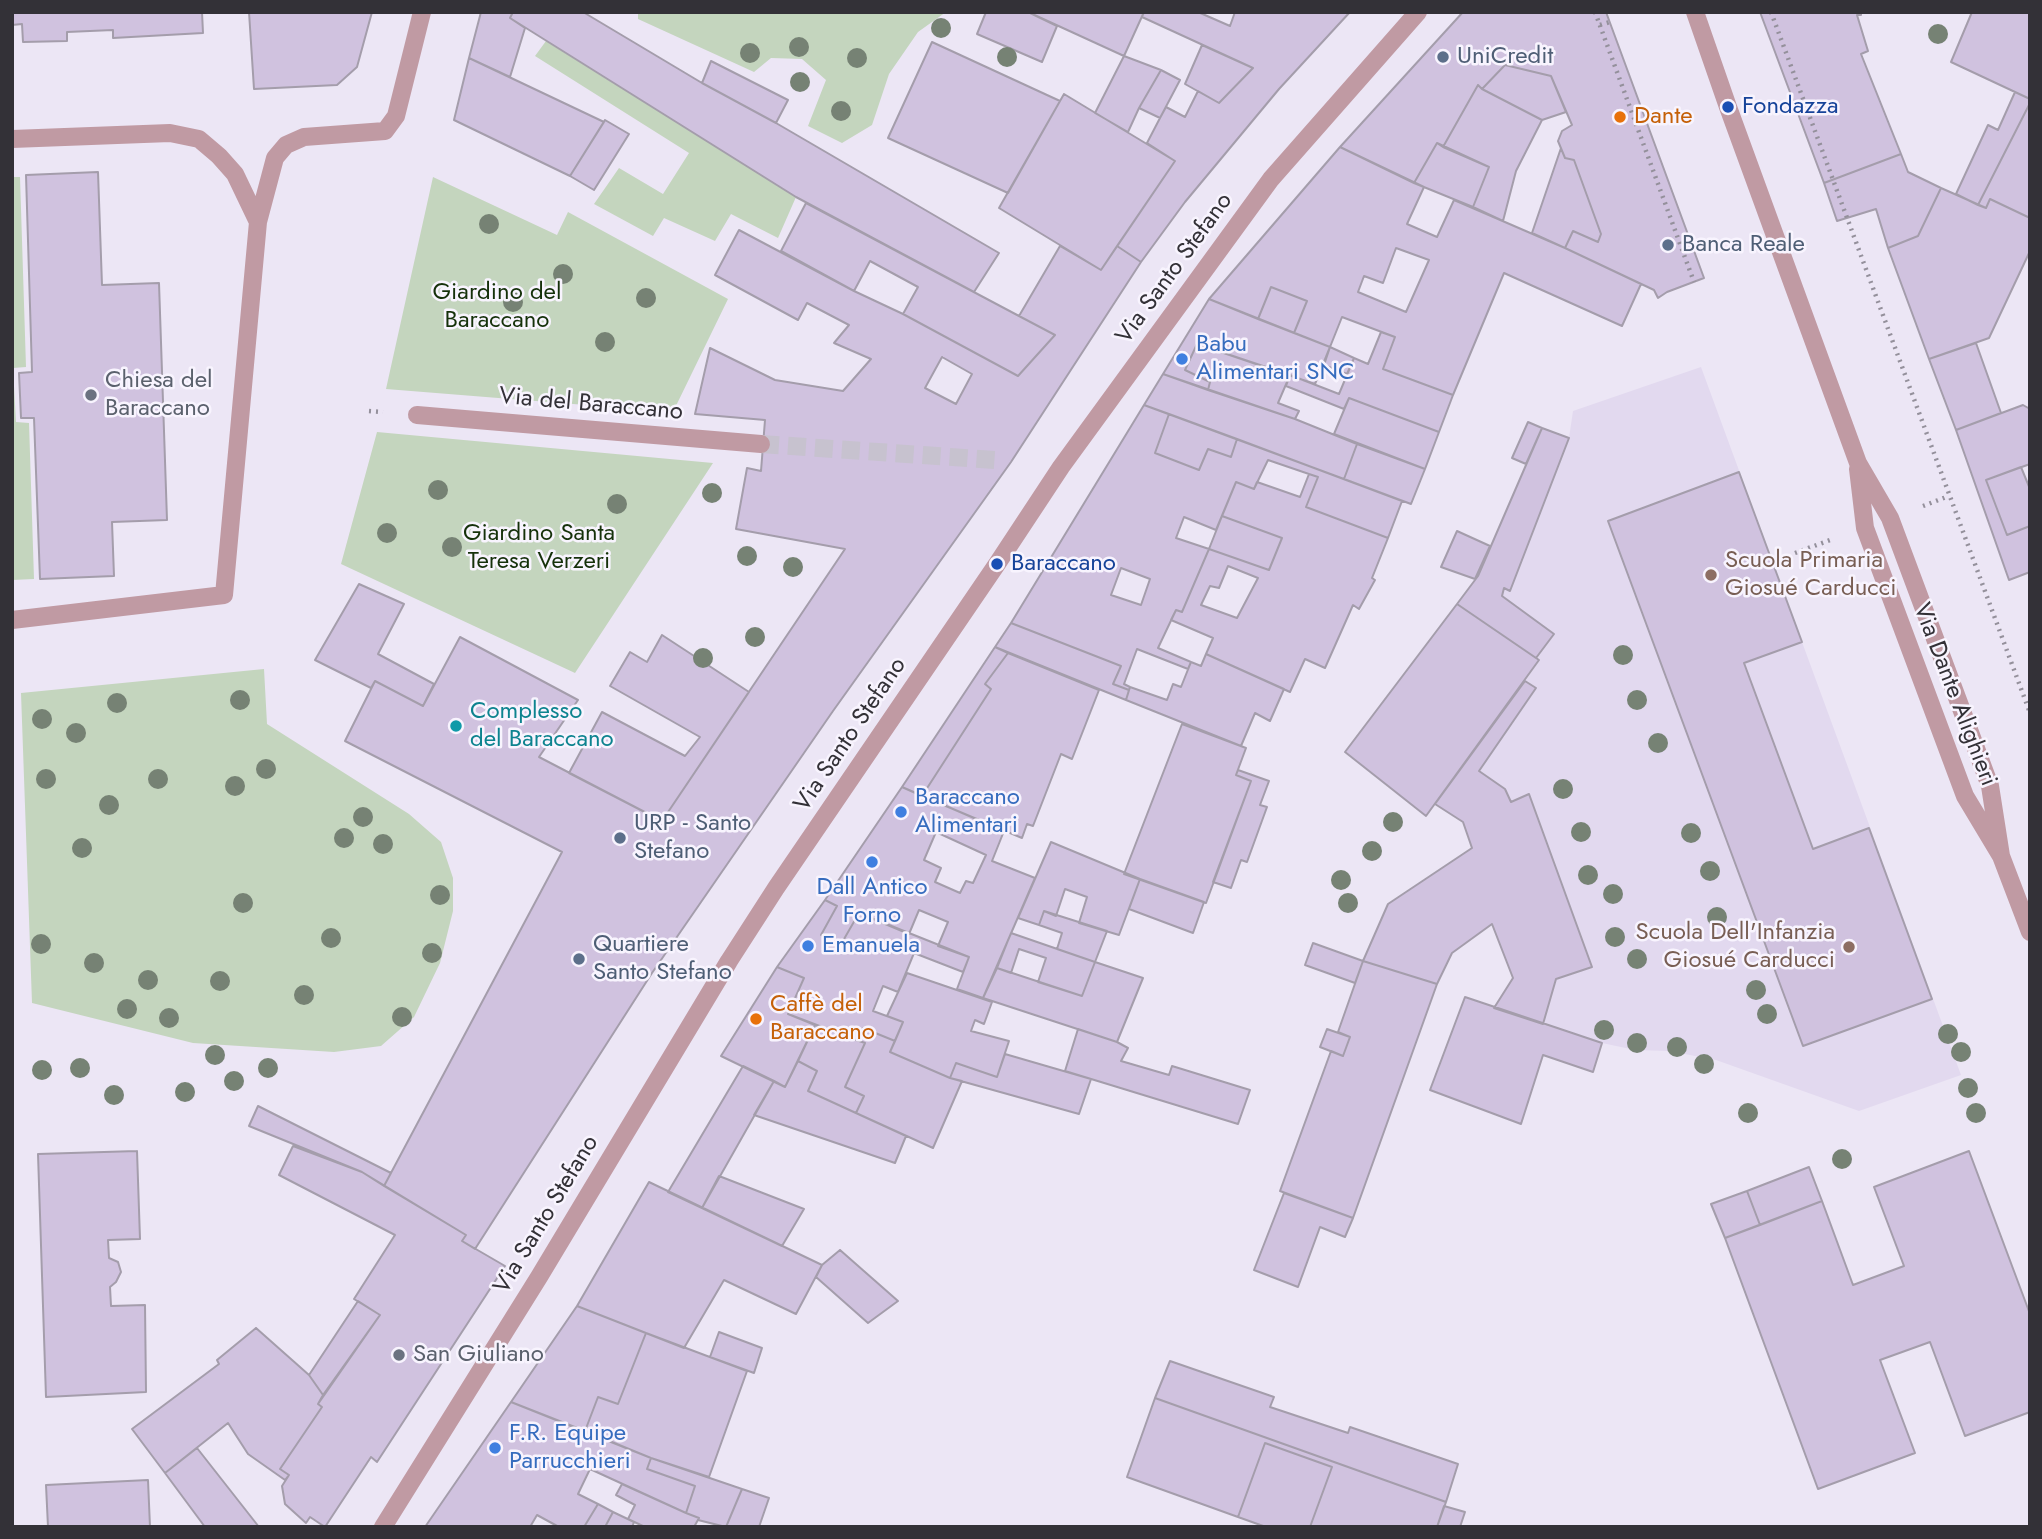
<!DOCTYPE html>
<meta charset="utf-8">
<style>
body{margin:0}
#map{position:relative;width:2042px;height:1539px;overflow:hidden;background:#ece6f5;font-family:Jost,sans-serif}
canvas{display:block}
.frame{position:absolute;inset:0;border:14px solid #333137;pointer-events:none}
</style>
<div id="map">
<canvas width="2042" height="1539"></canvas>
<div class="frame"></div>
</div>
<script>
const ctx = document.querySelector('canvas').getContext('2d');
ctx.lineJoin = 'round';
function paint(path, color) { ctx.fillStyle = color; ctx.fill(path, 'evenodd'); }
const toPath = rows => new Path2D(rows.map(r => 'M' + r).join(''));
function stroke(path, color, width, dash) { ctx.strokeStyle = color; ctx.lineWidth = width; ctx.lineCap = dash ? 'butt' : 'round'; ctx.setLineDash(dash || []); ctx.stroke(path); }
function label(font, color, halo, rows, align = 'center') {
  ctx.font = font + ' Jost,sans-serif'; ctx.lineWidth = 5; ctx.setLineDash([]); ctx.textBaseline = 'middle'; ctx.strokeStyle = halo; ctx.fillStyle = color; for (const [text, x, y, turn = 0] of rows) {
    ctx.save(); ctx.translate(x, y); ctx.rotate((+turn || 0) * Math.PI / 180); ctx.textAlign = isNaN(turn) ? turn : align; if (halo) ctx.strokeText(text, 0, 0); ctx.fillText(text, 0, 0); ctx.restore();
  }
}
const built = toPath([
 [1701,367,1961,1075,1859,1111,1716,1060,1669,1051,1635,1050,1602,1043,1543,1024,1556,979,1591,967,1505,789,1479,771,1536,689,1525,681,1539,661,1536,658,1554,634,1502,596,1504,588,1510,590,1569,438,1573,411]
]);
const green = toPath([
 [638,12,946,12,918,32,889,74,872,125,842,143,808,126,826,80,802,59,771,58,754,72,638,19],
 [546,41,796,197,778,238,731,214,715,241,664,218,653,236,594,204,619,168,663,194,689,153,535,56],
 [12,177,20,177,26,367,13,368,16,422,29,423,34,579,12,580],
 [433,177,557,235,568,212,728,299,673,412,386,389],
 [377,432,713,463,575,673,341,564],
 [264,669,267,724,409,814,441,842,453,878,453,911,440,963,414,1017,381,1046,334,1052,193,1043,32,1003,21,693]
]);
const building = toPath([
 [12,12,202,12,203,33,113,38,113,30,67,32,67,41,23,42,22,24,12,25,12,12],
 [249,12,372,12,357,67,337,85,254,89,249,12],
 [481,12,513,12,510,18,525,28,510,77,469,58,481,12],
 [513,12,583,12,702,83,776,123,999,253,974,292,796,197,510,18,513,12],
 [986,12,1028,12,1057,26,1042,62,977,34,986,12],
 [1028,12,1144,12,1124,56,1028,12],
 [1144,12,1198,12,1230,26,1235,12,1350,12,1279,89,1185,202,1141,262,1117,246,1175,161,1147,143,1160,118,1166,107,1185,117,1198,91,1219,103,1253,68,1142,17,1144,12],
 [1463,12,1606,12,1704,278,1667,292,1658,298,1654,290,1565,248,1573,231,1598,242,1601,234,1574,160,1565,158,1558,141,1562,131,1572,125,1551,76,1505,65,1482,89,1478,85,1443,147,1437,143,1414,183,1340,147,1463,12],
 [1760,12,1861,12,1861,15,1857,15,1868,51,1861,54,1901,154,1824,183,1760,12],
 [1972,12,2030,12,2030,99,1951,62,1972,12],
 [932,42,1060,101,1008,193,888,138,932,42],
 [1202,45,1253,68,1219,103,1185,84,1202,45],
 [1124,56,1161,70,1139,108,1128,132,1095,113,1124,56],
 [469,58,604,122,570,176,454,120,469,58],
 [711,61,788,100,776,123,702,83,711,61],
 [1505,65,1551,76,1566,112,1542,120,1482,89,1505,65],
 [1161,70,1180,80,1160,118,1139,108,1161,70],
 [1478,85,1482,89,1542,120,1516,171,1503,221,1473,207,1489,167,1443,147,1478,85],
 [2015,92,2030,99,2030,103,1978,205,1956,194,1988,125,1998,130,2015,92],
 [1064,94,1175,161,1101,270,999,208,1064,94],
 [2030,103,2030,218,1990,199,1986,208,1978,205,2030,103],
 [605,120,629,134,594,190,570,176,605,120],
 [1437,143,1489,167,1473,207,1414,183,1437,143],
 [1340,147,1424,187,1407,224,1437,237,1454,200,1565,248,1641,284,1622,326,1504,273,1453,395,1383,369,1395,337,1342,317,1330,347,1294,333,1307,301,1271,287,1258,319,1209,299,1340,147],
 [1396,248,1429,260,1406,312,1358,292,1364,276,1383,283,1396,248],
 [1561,148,1565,158,1574,160,1601,234,1598,242,1573,231,1565,248,1532,233,1561,148],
 [1901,154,1908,172,1941,188,1918,236,1888,248,1876,209,1837,221,1824,183,1901,154],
 [98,172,102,285,159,283,167,520,112,522,114,576,40,579,34,418,21,418,19,373,32,372,26,175,98,172],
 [1941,188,1986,208,1990,199,2030,218,2030,251,1989,338,1929,359,1888,248,1918,236,1941,188],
 [806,203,1019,316,1055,335,1018,376,903,314,918,287,870,261,854,291,781,251,806,203],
 [739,230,854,291,903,314,1018,376,1055,335,1019,316,1060,246,1101,270,1117,246,1141,262,1011,462,833,711,652,973,475,1249,462,1241,466,1235,384,1186,562,852,345,741,375,681,423,706,460,637,578,700,539,757,662,821,845,549,736,529,747,468,761,471,765,420,695,414,710,348,775,380,843,391,871,359,834,343,849,325,807,303,798,320,715,275,739,230],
 [942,357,972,374,956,404,925,388,942,357],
 [1271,287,1307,301,1294,333,1258,319,1271,287],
 [1209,299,1330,347,1315,384,1197,344,1185,370,1210,382,1208,390,1163,374,1209,299],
 [1381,332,1395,337,1383,369,1453,395,1439,432,1349,398,1344,409,1286,386,1290,375,1339,394,1354,358,1368,364,1381,332],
 [1976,343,2001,413,1956,430,1929,359,1976,343],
 [1197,344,1290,375,1278,403,1299,411,1295,419,1208,390,1210,382,1185,370,1197,344],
 [1330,347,1354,358,1347,374,1324,365,1330,347],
 [1163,374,1295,419,1357,444,1344,479,1144,405,1163,374],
 [1349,398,1439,432,1425,469,1334,434,1349,398],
 [1144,405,1169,414,1155,453,1199,470,1208,449,1231,457,1237,439,1402,501,1388,538,1306,507,1318,477,1309,474,1268,460,1254,489,1236,482,1216,530,1184,517,1176,538,1209,549,1182,612,1176,610,1158,648,1191,662,1188,669,1137,649,1124,684,1130,687,1129,690,1113,684,1121,666,1011,623,1144,405],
 [1121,568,1150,579,1141,605,1111,595,1121,568],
 [2023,405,2030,409,2030,464,1986,480,2007,535,2030,526,2030,572,2009,580,1956,430,2023,405],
 [1169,414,1237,439,1231,457,1208,449,1199,470,1155,453,1169,414],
 [1528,422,1542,428,1526,464,1512,458,1528,422],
 [1542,428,1569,438,1510,591,1504,588,1502,596,1554,634,1536,658,1457,604,1478,576,1542,428],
 [1357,444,1425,469,1411,504,1344,479,1357,444],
 [2021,467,2030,489,2030,526,2007,535,1986,480,2021,467],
 [1739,472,1802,642,1744,663,1813,849,1869,828,1932,999,1803,1046,1608,521,1739,472],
 [1309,474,1318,477,1306,507,1388,538,1372,578,1375,580,1359,609,1353,605,1325,668,1305,659,1290,692,1206,654,1213,638,1171,620,1176,610,1182,612,1209,549,1269,570,1282,538,1222,516,1236,482,1254,489,1257,482,1300,497,1309,474],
 [1228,566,1258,578,1237,618,1201,605,1210,586,1219,588,1228,566],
 [1222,516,1282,538,1269,570,1209,549,1222,516],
 [1457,531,1490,546,1475,579,1441,567,1457,531],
 [359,584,404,604,378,654,434,684,423,706,375,681,371,688,315,660,359,584],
 [1457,604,1539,660,1426,816,1345,752,1457,604],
 [1011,623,1121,666,1113,684,1129,690,1126,700,995,647,1011,623],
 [662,635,749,692,662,821,569,773,602,712,685,756,700,737,610,686,630,652,647,662,662,635],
 [995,647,1008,653,985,684,991,689,922,796,902,787,995,647],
 [1008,653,1099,690,1072,759,1061,754,1033,826,1027,824,1022,838,922,796,991,689,985,684,1008,653],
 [1206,654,1284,689,1270,721,1255,713,1241,746,1126,700,1130,687,1167,700,1173,684,1181,687,1191,662,1201,666,1206,654],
 [1525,681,1536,688,1479,771,1505,789,1511,802,1529,794,1592,967,1556,979,1543,1024,1494,1008,1513,978,1492,924,1452,953,1437,984,1363,961,1388,904,1472,848,1463,822,1435,804,1525,681],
 [1182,724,1246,748,1236,775,1251,781,1206,903,1124,874,1182,724],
 [1238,770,1269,781,1260,805,1267,807,1247,862,1241,860,1231,888,1213,882,1251,781,1236,775,1238,770],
 [902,787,1004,831,992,861,1035,878,983,998,957,989,969,957,938,946,948,922,919,910,909,934,859,913,840,946,821,935,837,906,825,900,902,787],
 [936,832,986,855,973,883,966,881,960,893,935,882,941,868,924,860,936,832],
 [1051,842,1140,879,1119,935,1079,923,1087,897,1065,889,1056,916,1044,911,1039,925,1018,918,1051,842],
 [1140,879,1204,902,1193,933,1129,909,1140,879],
 [825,900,837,906,821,935,840,946,859,913,969,957,963,972,914,953,898,992,883,986,873,1011,903,1022,895,1041,863,1028,859,1041,788,1014,804,978,777,967,825,900],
 [1044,911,1107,931,1095,962,1057,949,1062,933,1039,925,1044,911],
 [1011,933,1095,962,1082,996,1038,982,1046,958,1019,949,1011,973,997,968,1011,933],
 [1313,943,1363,961,1355,983,1305,965,1313,943],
 [1363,961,1437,984,1353,1218,1280,1191,1331,1051,1343,1056,1350,1037,1338,1032,1363,961],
 [1095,962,1143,978,1117,1042,983,998,997,968,1082,996,1095,962],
 [777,967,804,978,788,1014,815,1025,785,1087,721,1056,777,967],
 [907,973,992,1002,984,1024,975,1020,971,1031,1009,1041,997,1077,956,1063,950,1078,890,1052,903,1022,887,1016,907,973],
 [1465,997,1602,1043,1593,1072,1543,1055,1521,1124,1430,1090,1465,997],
 [815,1025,865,1043,845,1087,864,1096,856,1113,808,1091,817,1071,798,1061,815,1025],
 [863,1028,895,1041,890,1052,950,1078,962,1081,933,1148,856,1113,864,1096,845,1087,865,1043,859,1041,863,1028],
 [1078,1029,1117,1042,1128,1048,1121,1061,1169,1075,1172,1066,1250,1090,1238,1124,1065,1071,1078,1029],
 [1327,1029,1350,1037,1343,1056,1320,1047,1327,1029],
 [1005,1054,1091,1079,1079,1114,950,1078,956,1063,997,1077,1005,1054],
 [798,1061,817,1071,808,1091,906,1136,895,1163,754,1115,774,1081,785,1087,798,1061],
 [743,1066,774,1081,702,1208,668,1192,743,1066],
 [258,1106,391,1173,384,1186,362,1172,249,1126,258,1106],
 [293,1146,362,1172,466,1235,462,1241,505,1266,377,1462,371,1457,325,1527,310,1517,306,1523,285,1504,282,1486,289,1475,280,1469,322,1407,318,1404,380,1315,354,1299,395,1235,279,1175,293,1146],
 [137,1151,140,1239,108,1240,109,1258,118,1262,121,1272,116,1282,110,1287,111,1306,145,1305,146,1392,46,1397,38,1154,137,1151],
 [1969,1151,2030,1314,2030,1412,1965,1436,1930,1342,1880,1360,1915,1453,1818,1489,1725,1238,1822,1201,1853,1285,1904,1266,1874,1187,1969,1151],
 [1809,1167,1822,1201,1760,1225,1747,1191,1809,1167],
 [719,1176,804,1209,782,1246,702,1208,719,1176],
 [649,1182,822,1265,796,1314,724,1280,684,1348,577,1306,649,1182],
 [1747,1191,1760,1225,1725,1238,1711,1204,1747,1191],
 [1284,1193,1353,1218,1345,1237,1320,1227,1298,1287,1254,1270,1284,1193],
 [840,1250,898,1301,868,1323,816,1277,822,1265,840,1250],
 [358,1301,380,1315,323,1395,309,1375,358,1301],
 [577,1306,646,1333,618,1404,598,1397,585,1431,511,1402,577,1306],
 [256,1328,309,1375,323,1395,318,1404,322,1407,280,1469,289,1475,285,1480,248,1454,228,1423,165,1473,132,1429,219,1364,217,1360,256,1328],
 [719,1332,762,1348,754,1373,710,1357,719,1332],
 [646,1333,747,1371,709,1477,651,1458,585,1431,598,1397,618,1404,646,1333],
 [1170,1361,1274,1397,1270,1407,1348,1433,1350,1427,1458,1464,1446,1502,1155,1398,1170,1361],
 [1155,1398,1446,1502,1437,1527,1310,1527,1332,1467,1265,1443,1238,1517,1127,1477,1155,1398],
 [511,1402,651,1458,647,1469,695,1486,686,1513,590,1469,578,1494,598,1504,584,1527,559,1527,537,1515,530,1527,425,1527,511,1402],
 [1265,1443,1332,1467,1310,1527,1266,1527,1238,1517,1265,1443],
 [197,1448,259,1527,205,1527,165,1473,197,1448],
 [651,1458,742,1489,726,1527,698,1520,699,1518,686,1513,695,1486,647,1469,651,1458],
 [148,1480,150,1527,48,1527,46,1485,148,1480],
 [622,1484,686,1513,699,1518,694,1527,645,1527,628,1519,635,1505,616,1495,622,1484],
 [742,1489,769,1498,759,1527,726,1527,742,1489],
 [598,1504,613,1512,605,1527,584,1527,598,1504],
 [1444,1506,1465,1512,1460,1527,1437,1527,1444,1506],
 [613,1512,634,1522,632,1527,605,1527,613,1512]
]);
const pedestrianTunnel = toPath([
 [761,444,995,460]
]);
const path = toPath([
 [1595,12,1694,282],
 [1771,12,2030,713],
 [1600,25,1610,22],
 [369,411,383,412],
 [1923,506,1949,496],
 [1795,553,1833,539]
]);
const pedestrian = toPath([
 [417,415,761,444]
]);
const minor = toPath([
 [12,139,170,133,199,139,219,156,235,174,258,222],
 [12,620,224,595,258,222,275,158,286,145,304,137,385,131,396,116,422,12]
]);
const tertiary = toPath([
 [1695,12,1728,107,1858,463,1890,518,1990,786,2001,856],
 [1858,469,1865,528,1965,796,2001,856,2030,932],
 [383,1527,539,1277,729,961,776,888,997,564,1061,467,1271,179,1418,12]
]);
const trees = [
 [941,28],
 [1938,34],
 [799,47],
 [750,53],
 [1007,57],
 [857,58],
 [800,82],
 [841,111],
 [489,224],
 [563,274],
 [646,298],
 [513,302],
 [605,342],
 [438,490],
 [712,493],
 [617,504],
 [387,533],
 [452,547],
 [747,556],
 [793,567],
 [755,637],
 [1623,655],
 [703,658],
 [240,700],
 [1637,700],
 [117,703],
 [42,719],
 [76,733],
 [1658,743],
 [266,769],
 [46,779],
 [158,779],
 [235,786],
 [1563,789],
 [109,805],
 [363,817],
 [1393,822],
 [1581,832],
 [1691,833],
 [344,838],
 [383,844],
 [82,848],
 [1372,851],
 [1710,871],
 [1588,875],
 [1341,880],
 [1613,894],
 [440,895],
 [243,903],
 [1348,903],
 [1717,917],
 [1615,937],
 [331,938],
 [41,944],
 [432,953],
 [1637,959],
 [94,963],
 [148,980],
 [220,981],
 [1756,990],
 [304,995],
 [127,1009],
 [1767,1014],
 [402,1017],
 [169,1018],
 [1604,1030],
 [1948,1034],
 [1637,1043],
 [1677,1047],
 [1961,1052],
 [215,1055],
 [1704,1064],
 [80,1068],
 [268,1068],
 [42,1070],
 [234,1081],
 [1968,1088],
 [185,1092],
 [114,1095],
 [1748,1113],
 [1976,1113],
 [1842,1159]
];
const markers = [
 [1443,57,7,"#5c6f8a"],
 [1728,107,7,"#1a4fb4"],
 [1620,117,7,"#e8710a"],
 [1668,245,7,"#5c6f8a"],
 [1182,359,7,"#3f7fe0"],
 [91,395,7,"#6b7280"],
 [997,564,7,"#1a4fb4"],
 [1711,575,7,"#8d6e63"],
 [456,726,7,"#0f9aa8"],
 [901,812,7,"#3f7fe0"],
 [620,838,7,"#5c6f8a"],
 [872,862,7,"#3f7fe0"],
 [808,946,7,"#3f7fe0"],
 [1849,947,7,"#8d6e63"],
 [579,959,7,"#5c6f8a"],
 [756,1019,7,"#e8710a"],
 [399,1355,7,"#6b7280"],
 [495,1448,7,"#3f7fe0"]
];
const serviceNames = [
 ["UniCredit",1457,57],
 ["Banca Reale",1682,245],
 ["URP - Santo",634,824],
 ["Stefano",634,852],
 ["Quartiere",593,945],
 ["Santo Stefano",593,973]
];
const transitNames = [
 ["Fondazza",1742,107],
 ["Baraccano",1011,564]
];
const foodNames = [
 ["Dante",1634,117],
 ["Caffè del",770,1005],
 ["Baraccano",770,1033]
];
const streetNames = [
 ["Via Santo Stefano",1175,269,-54],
 ["Via del Baraccano",591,405,5],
 ["Via Dante Alighieri",1954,695,69],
 ["Via Santo Stefano",851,735,-56],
 ["Via Santo Stefano",547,1215,-59]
];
const parkNames = [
 ["Giardino del",497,293],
 ["Baraccano",497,321],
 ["Giardino Santa",539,534],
 ["Teresa Verzeri",539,562]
];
const shopNames = [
 ["Babu",1196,345],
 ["Alimentari SNC",1196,373],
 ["Baraccano",915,798],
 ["Alimentari",915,826],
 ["Dall Antico",872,888,"center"],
 ["Forno",872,916,"center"],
 ["Emanuela",822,946],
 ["F.R. Equipe",509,1434],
 ["Parrucchieri",509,1462]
];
const worshipNames = [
 ["Chiesa del",105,381],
 ["Baraccano",105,409],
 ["San Giuliano",413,1355]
];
const educationNames = [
 ["Scuola Primaria",1725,561],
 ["Giosué Carducci",1725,589],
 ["Scuola Dell'Infanzia",1835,933,"right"],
 ["Giosué Carducci",1835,961,"right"]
];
const cultureNames = [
 ["Complesso",470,712],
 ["del Baraccano",470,740]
];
paint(built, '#e2d9ef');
paint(green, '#c4d5be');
paint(building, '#d0c2df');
stroke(building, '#a49dab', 2);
stroke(pedestrianTunnel, '#c7c2cf', 18, [18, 9]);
stroke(path, '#94909b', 4.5, [2, 5]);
stroke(pedestrian, '#c09aa3', 18);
stroke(minor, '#c09aa3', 18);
stroke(tertiary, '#c09aa3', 18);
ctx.fillStyle = '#768274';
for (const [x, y] of trees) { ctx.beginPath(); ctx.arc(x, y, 10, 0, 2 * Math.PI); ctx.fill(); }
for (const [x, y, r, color] of markers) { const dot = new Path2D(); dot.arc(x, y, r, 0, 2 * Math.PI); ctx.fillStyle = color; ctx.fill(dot); stroke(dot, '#f8f4fe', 2.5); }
label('24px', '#4e5e75', '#f8f4fe', serviceNames, 'left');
label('24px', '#164399', '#f8f4fe', transitNames, 'left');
label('24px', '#c56008', '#f8f4fe', foodNames, 'left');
label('24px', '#333137', '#f8f4fe', streetNames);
label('24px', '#15310a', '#f8f4fe', parkNames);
label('24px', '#366cbe', '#f8f4fe', shopNames, 'left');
label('24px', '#5b616d', '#f8f4fe', worshipNames, 'left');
label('24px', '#785e54', '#f8f4fe', educationNames, 'left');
label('24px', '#0d838f', '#f8f4fe', cultureNames, 'left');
</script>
